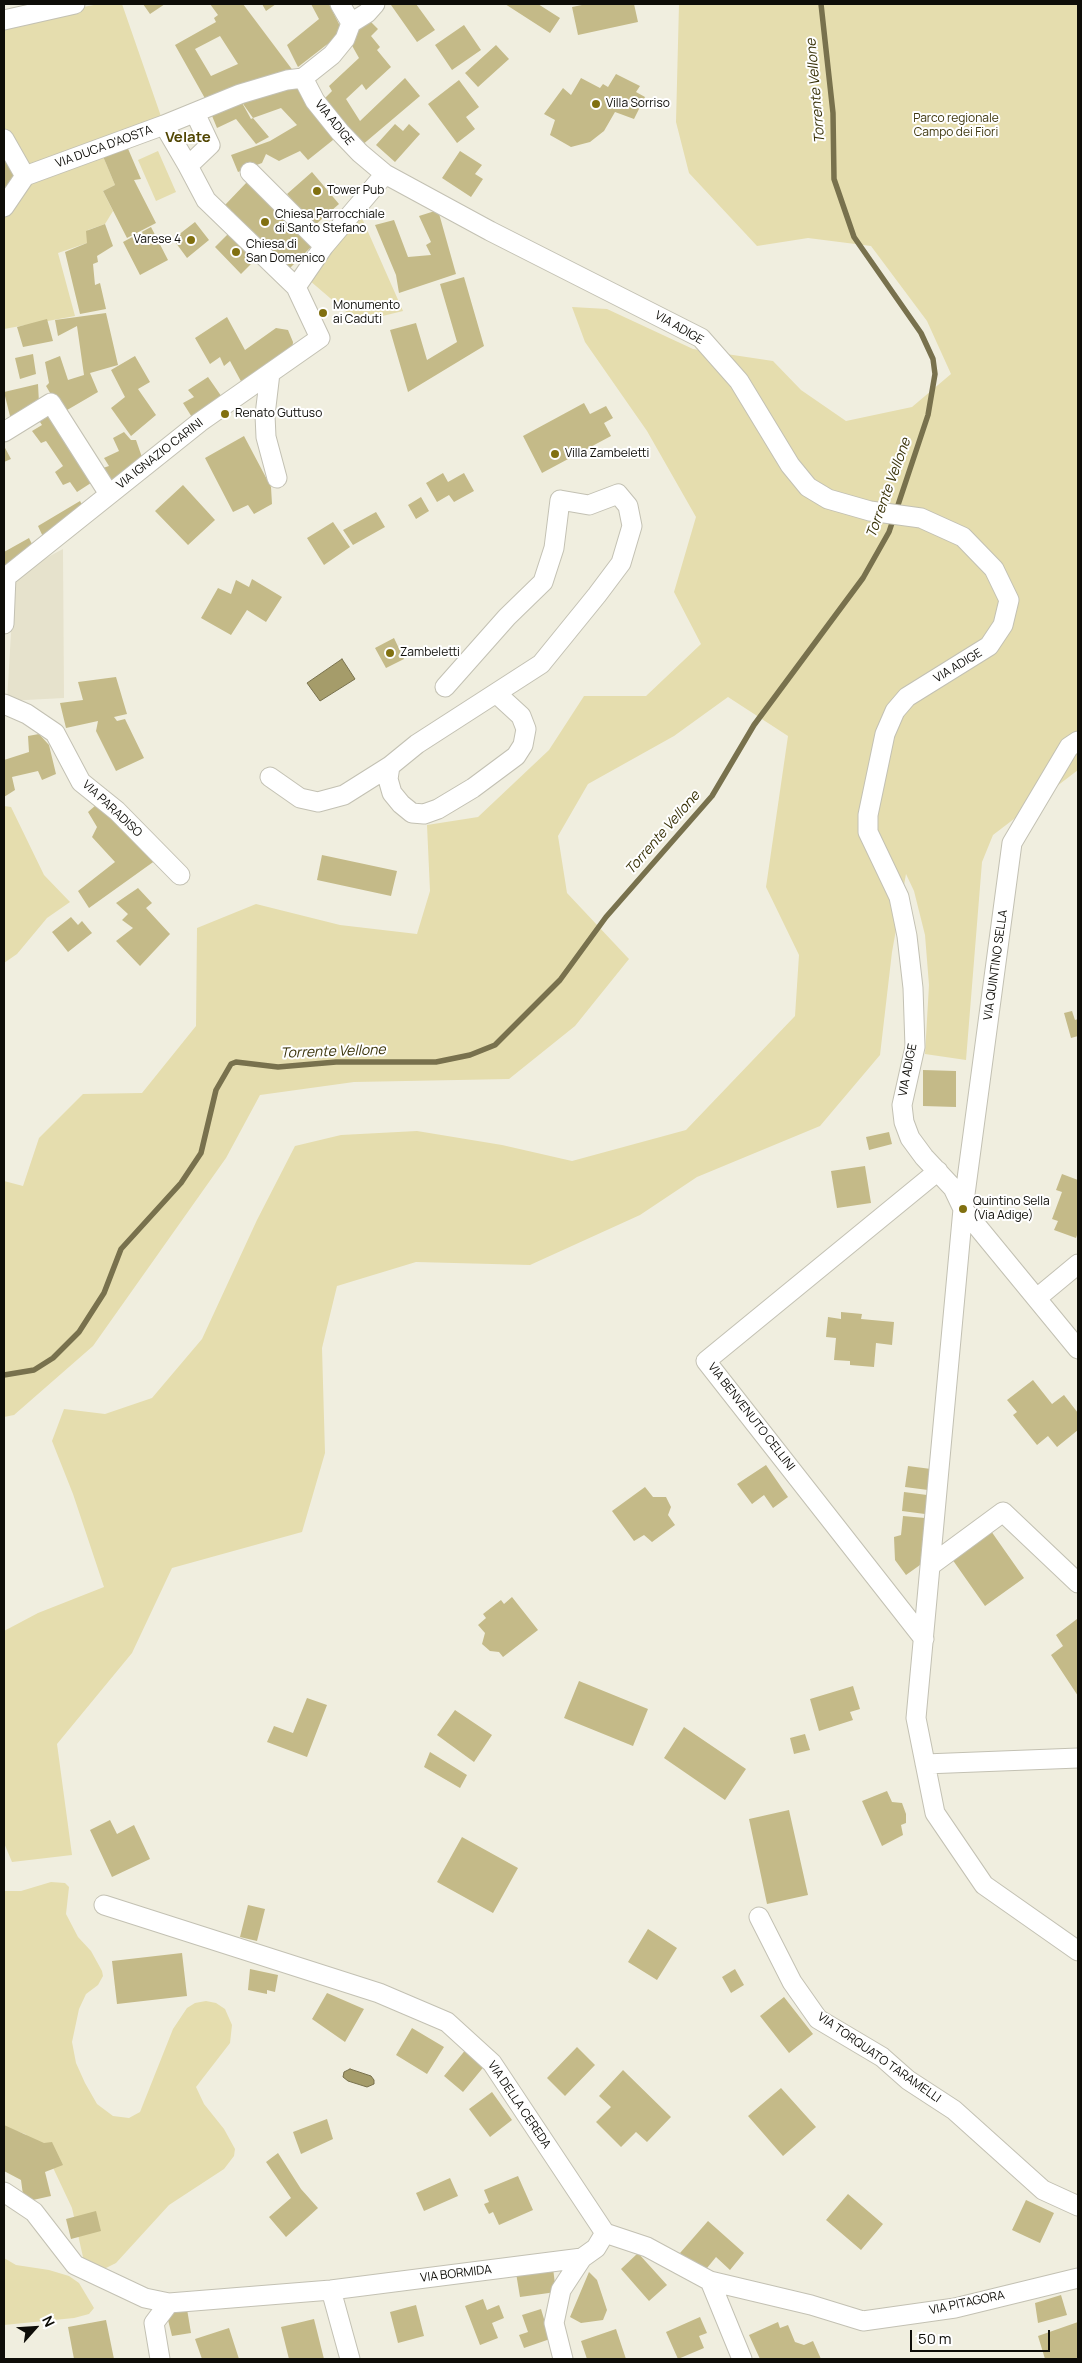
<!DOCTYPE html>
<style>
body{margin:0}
#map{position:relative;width:1082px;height:2363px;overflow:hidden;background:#f0eedf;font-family:Manrope,sans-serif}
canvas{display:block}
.frame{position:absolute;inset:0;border:5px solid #0e0d08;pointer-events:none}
.north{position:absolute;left:10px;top:2303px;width:50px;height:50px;-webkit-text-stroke:4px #fff;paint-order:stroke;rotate:64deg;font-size:14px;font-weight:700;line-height:20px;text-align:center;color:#0e0d08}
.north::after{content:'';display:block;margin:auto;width:18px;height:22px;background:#0e0d08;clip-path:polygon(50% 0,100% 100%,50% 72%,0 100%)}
.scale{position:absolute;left:910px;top:2330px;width:140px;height:22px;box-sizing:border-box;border:2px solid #0e0d08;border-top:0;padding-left:6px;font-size:15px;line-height:18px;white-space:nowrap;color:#0e0d08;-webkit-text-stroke:4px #fff;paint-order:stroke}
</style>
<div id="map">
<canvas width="1082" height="2363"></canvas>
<div class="frame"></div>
<div class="north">N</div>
<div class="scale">50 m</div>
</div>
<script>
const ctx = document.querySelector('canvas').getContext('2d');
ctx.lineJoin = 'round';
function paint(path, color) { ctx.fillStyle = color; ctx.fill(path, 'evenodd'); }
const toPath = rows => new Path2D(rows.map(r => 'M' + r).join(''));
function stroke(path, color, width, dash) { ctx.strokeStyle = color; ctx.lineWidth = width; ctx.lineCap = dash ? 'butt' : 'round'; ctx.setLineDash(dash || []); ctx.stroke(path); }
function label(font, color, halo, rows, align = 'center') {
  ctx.font = font + ' Manrope,sans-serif'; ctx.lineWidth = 4; ctx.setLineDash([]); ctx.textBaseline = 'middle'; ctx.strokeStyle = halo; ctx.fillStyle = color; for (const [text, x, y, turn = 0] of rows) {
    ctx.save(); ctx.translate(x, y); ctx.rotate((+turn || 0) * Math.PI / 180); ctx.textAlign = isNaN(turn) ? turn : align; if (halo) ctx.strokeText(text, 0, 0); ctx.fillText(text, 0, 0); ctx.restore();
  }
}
const built = toPath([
 [63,549,64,698,7,701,14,583,33,565]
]);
const green = toPath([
 [99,4,122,4,164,125,25,176,4,137,4,22],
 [679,4,1078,4,1078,770,993,835,982,862,966,1060,925,1054,929,985,925,935,914,891,906,874,892,952,880,1055,820,1126,697,1177,640,1215,530,1265,416,1262,337,1286,322,1348,325,1453,302,1532,172,1568,132,1653,57,1744,72,1855,12,1862,4,1843,4,1631,38,1613,104,1587,73,1494,52,1441,64,1409,105,1414,152,1398,202,1339,257,1220,295,1146,341,1135,417,1131,502,1145,572,1161,686,1130,795,1016,799,955,766,887,788,736,728,697,674,736,588,784,558,836,567,893,629,959,575,1026,509,1079,354,1082,260,1095,226,1158,93,1346,14,1415,4,1417,4,1181,23,1186,39,1138,83,1094,142,1093,196,1026,197,928,256,904,340,925,417,934,430,891,427,825,478,817,549,750,584,696,646,696,701,644,674,592,696,517,647,431,585,342,572,307,607,309,693,349,773,361,801,390,846,421,912,407,951,374,927,321,871,246,808,238,757,246,689,173,676,122],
 [158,151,176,192,156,201,138,160],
 [102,154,115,185,103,191,113,211,105,224,88,230,87,243,58,253,75,316,4,329,4,218,13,211,32,181],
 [361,216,403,311,358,322,309,280],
 [4,806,11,807,44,875,70,902,47,918,17,954,4,963],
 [51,1882,65,1883,69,1887,66,1914,78,1937,91,1951,102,1971,103,1976,98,1985,86,1994,79,2009,72,2042,76,2063,85,2083,97,2104,113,2116,129,2118,140,2112,173,2029,187,2008,195,2003,206,2001,216,2003,225,2009,232,2025,230,2043,196,2087,204,2104,224,2129,235,2149,234,2156,224,2169,169,2205,116,2263,102,2270,85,2266,72,2208,47,2155,25,2134,4,2127,4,1891,21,1891],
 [4,2258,16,2265,49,2270,69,2276,79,2283,94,2308,89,2314,74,2318,4,2325]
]);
const water = toPath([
 [342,659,355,679,320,701,307,683,342,659],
 [350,2069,371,2076,374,2080,374,2084,367,2087,348,2081,343,2077,344,2072,350,2069]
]);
const stream = toPath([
 [4,1375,34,1370,53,1358,79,1332,104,1293,121,1249,181,1183,201,1153,216,1090,231,1064,236,1062,278,1067,336,1062,436,1062,470,1055,495,1045,560,980,606,917,712,796,754,725,863,578,889,532,928,415,935,374,933,359,921,333,854,237,834,179,833,113,821,4]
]);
const building = toPath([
 [143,4,165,4,150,14],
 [210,4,243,4,294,72,207,102,175,45,216,22,214,18,218,15],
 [220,36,238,64,211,76,195,49],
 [262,4,276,4,266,11],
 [311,4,329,4,343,32,298,67,287,45,319,19],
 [393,4,416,4,435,30,417,42,391,5],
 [505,4,538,4,560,18,550,33],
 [587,4,634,4,638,22,578,35,572,7],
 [367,18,378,29,371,36,380,47,377,50,391,67,366,90,362,84,346,99,360,121,405,78,420,96,361,146,322,101,332,91,329,86,359,58,350,42,351,34],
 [464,25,481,50,452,70,435,45],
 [496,45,509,59,478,87,465,73],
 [616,74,640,86,636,92,645,97,634,119,615,112,604,131,590,142,571,147,550,135,555,120,544,114,563,88,571,95,581,78,600,88,603,84,608,87],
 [459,80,479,107,466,117,475,129,457,143,428,104],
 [286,88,301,89,338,136,308,160,300,151,279,161,266,154,262,163,238,172,231,155,270,141,297,125,281,108,253,118,269,137,256,144,236,119,217,128,210,111,241,101,251,119,253,118,241,101],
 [395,124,403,131,409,124,420,134,395,162,376,145],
 [126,144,141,179,134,180,156,223,127,238,103,191,115,185,102,154],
 [4,150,18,175,4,194],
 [460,151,482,165,475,174,483,179,471,197,442,178],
 [312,172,339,204,314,226,287,194],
 [247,182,302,231,298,234,311,247,286,272,228,213,231,210,225,205],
 [438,210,456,274,399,293,396,275,375,225,394,220,408,257,431,255,426,245,431,242,419,216],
 [195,222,209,240,187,258,173,239],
 [105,224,113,246,97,256,98,262,93,264,95,285,100,283,106,309,80,314,65,252,87,243,86,231],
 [151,227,168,260,140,275,123,242],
 [232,230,258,257,241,274,215,247],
 [464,277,484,346,408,392,390,330,416,323,427,360,457,342,440,284],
 [106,313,118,365,90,373,98,392,62,413,46,386,49,383,45,362,60,356,68,380,84,375,77,326,58,336,55,320],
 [227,317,245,350,276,328,288,330,293,342,292,351,243,385,230,361,224,366,220,357,210,364,195,338],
 [47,319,53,341,23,347,17,327],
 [33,354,36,374,20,379,15,358],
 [135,356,150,382,138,389,156,415,131,436,111,408,125,397,111,370],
 [208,377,224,400,195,422,183,403,194,397,188,390],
 [38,384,39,403,11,420,4,392],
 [584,403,590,414,606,406,613,418,604,423,611,436,542,473,523,436],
 [50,411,94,481,77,492,70,482,63,485,55,472,63,466,46,441,41,443,32,431,42,425,38,419],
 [124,432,131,440,136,440,144,463,110,486,100,469,109,466,104,458,119,451,113,438],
 [244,436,271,487,272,504,254,514,248,505,233,512,205,458],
 [4,446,11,459,4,462],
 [443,473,448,482,464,473,474,491,454,502,449,495,437,502,426,483],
 [183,485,215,520,188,545,155,511],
 [421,497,429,511,416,519,408,505],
 [80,501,85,510,45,541,38,526],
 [376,512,385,527,353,545,343,530],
 [333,522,350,547,324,565,307,538],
 [29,538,35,550,4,572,4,552],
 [252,579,282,597,266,622,247,610,231,635,201,618,218,588,231,594,236,580,249,587],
 [394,638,404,659,386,668,375,648],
 [116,677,127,714,114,717,117,721,125,719,144,758,116,771,96,731,98,721,66,728,60,703,83,700,78,682],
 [39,734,49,745,56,774,42,780,38,771,12,777,15,790,4,797,4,760,29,752,28,736],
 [96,805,156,860,89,908,78,891,115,862,92,837,97,827,88,812],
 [322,855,397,871,391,896,317,880],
 [138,888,152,903,146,908,170,934,140,966,116,941,133,928,122,920,128,914,116,903],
 [71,917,78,925,82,921,92,933,68,952,52,932],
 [1072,1011,1075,1020,1078,1019,1078,1036,1071,1038,1064,1013],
 [923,1070,956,1071,956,1107,923,1106],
 [889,1132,892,1144,869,1150,866,1137],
 [865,1166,871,1203,837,1208,831,1171],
 [1062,1174,1078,1180,1078,1232,1076,1238,1054,1230,1058,1221,1052,1219,1062,1192,1056,1190],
 [841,1312,862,1314,861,1319,894,1322,892,1345,876,1343,874,1367,850,1365,850,1361,834,1360,836,1338,826,1337,828,1317,841,1319],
 [1033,1380,1052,1404,1064,1395,1078,1413,1078,1430,1057,1447,1048,1436,1037,1445,1013,1415,1017,1412,1007,1400],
 [766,1465,788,1497,773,1508,764,1495,752,1504,737,1484],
 [908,1466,931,1469,928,1490,905,1487],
 [645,1487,653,1497,666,1497,671,1507,668,1515,675,1525,652,1542,644,1535,634,1541,612,1511],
 [904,1492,927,1495,925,1514,902,1511],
 [903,1516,925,1518,920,1565,906,1575,895,1560,894,1537,901,1535],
 [991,1531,1024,1578,985,1606,952,1559],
 [512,1597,538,1630,503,1657,499,1652,490,1651,482,1644,485,1633,478,1625,486,1618,483,1614,501,1600,504,1604],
 [1077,1619,1078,1621,1078,1696,1051,1655,1063,1646,1056,1635],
 [579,1681,648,1709,633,1746,564,1718],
 [853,1686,860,1709,850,1712,853,1720,819,1731,810,1699],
 [307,1698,327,1705,307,1757,267,1742,274,1726,293,1733],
 [455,1710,492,1735,474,1762,437,1735],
 [684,1727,746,1769,725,1800,664,1758],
 [805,1734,810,1750,794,1754,790,1738],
 [430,1752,467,1775,460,1788,424,1767],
 [887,1791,892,1802,902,1803,906,1814,906,1823,901,1825,903,1835,882,1846,862,1801],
 [789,1810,808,1895,767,1904,749,1819],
 [110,1820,117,1834,134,1825,150,1859,112,1877,90,1830],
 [462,1837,518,1868,493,1913,437,1882],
 [248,1905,265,1909,257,1941,240,1937],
 [648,1929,677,1948,657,1980,628,1962],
 [182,1953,187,1996,117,2004,112,1961],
 [250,1969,278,1975,275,1992,267,1990,267,1994,248,1990],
 [735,1969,744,1985,731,1993,722,1977],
 [327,1993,364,2009,345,2042,312,2019],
 [784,1997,813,2034,789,2053,760,2016],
 [412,2028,444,2047,427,2074,396,2055],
 [577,2047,595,2065,565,2096,547,2078],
 [467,2048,486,2064,463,2092,444,2076],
 [623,2070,671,2117,647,2142,636,2132,621,2147,596,2122,611,2107,599,2096],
 [781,2088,816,2127,783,2156,748,2116],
 [492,2092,512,2120,490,2137,469,2109],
 [327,2119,333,2139,301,2154,293,2132],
 [4,2125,44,2143,52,2142,63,2165,45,2172,51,2196,24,2202,21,2180,4,2171],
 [278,2153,301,2189,318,2208,286,2237,269,2217,291,2198,266,2162],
 [518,2176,533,2210,499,2225,493,2212,489,2214,484,2204,489,2202,484,2190],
 [450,2178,458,2196,424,2211,416,2193],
 [848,2194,883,2224,861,2250,826,2220],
 [1026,2200,1054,2213,1040,2243,1012,2230],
 [96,2211,101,2231,71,2239,66,2219],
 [708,2221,744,2253,730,2270,716,2257,703,2273,680,2253],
 [638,2253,667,2285,649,2301,621,2269],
 [553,2268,556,2292,520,2297,516,2273],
 [589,2272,597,2280,607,2310,603,2320,581,2323,570,2317],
 [1061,2295,1067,2315,1038,2323,1035,2303],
 [483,2299,487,2310,499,2305,504,2318,492,2323,498,2338,480,2345,465,2306],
 [416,2305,424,2336,398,2343,390,2312],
 [187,2309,191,2333,172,2336,168,2320,176,2311],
 [541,2309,550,2339,524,2348,519,2335,528,2332,522,2315],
 [700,2317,707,2333,699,2336,704,2348,678,2359,666,2332],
 [314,2319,324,2359,289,2359,281,2327],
 [106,2320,114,2359,74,2359,68,2327],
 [778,2322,780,2328,788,2325,795,2342,804,2345,813,2341,821,2359,760,2359,749,2335],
 [1078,2322,1078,2359,1045,2359,1038,2336],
 [229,2328,239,2359,202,2359,195,2339],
 [616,2329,626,2359,587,2359,581,2341]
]);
const minor = toPath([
 [340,4,351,23],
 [4,20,75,4],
 [351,23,367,13,375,4],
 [303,78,315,101,340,132,360,153,385,174,490,231,701,338,739,381,790,465,808,487,828,499,870,511,921,518,963,537,994,569,1009,600,1003,625,989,646,907,697,895,711,885,734,868,815,868,832,899,897,907,936,913,988,915,1047,902,1105,904,1122,910,1138,924,1157,953,1188,963,1209,1078,1349],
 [303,78,332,55,345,39,351,23],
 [164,125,188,166,210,145,195,113],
 [4,139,25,176],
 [250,172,324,246],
 [4,207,25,176,164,125,240,94,287,80,303,78],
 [296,287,324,246,385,174],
 [270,373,265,415,266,437,277,478],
 [4,432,51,403,109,494],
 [4,624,6,577,200,422,320,338,296,287,206,200,188,166],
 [445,687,507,617,543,582,554,548,560,500,589,505,618,494,628,506,632,526,621,563,597,595,541,664,417,744,390,766,388,779,392,793,401,804,412,813,424,814,438,809,473,788,516,756,523,745,526,729,521,716,497,694],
 [4,704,27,714,55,733,81,782,117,811,180,875],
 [1078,741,1069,747,1012,843,963,1209,916,1718,935,1813,984,1885,1078,1951],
 [270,777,300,798,318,802,344,795,390,766],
 [1037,1298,1078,1264],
 [931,1565,1003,1512,1078,1583],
 [924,1639,706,1361,938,1171],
 [925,1764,1078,1758],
 [104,1905,379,1993,447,2022,492,2063,605,2233,647,2247,710,2281,742,2359],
 [759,1917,792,1982,818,2019,882,2057,908,2080,954,2110,1043,2190,1078,2206],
 [4,2192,34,2212,75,2265,145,2298,169,2303,331,2290,582,2258],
 [710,2281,811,2305,863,2321,955,2308,1078,2278],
 [331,2290,350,2359],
 [160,2359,154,2323,169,2303],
 [563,2359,554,2323,561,2290,582,2258,596,2248,605,2233]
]);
const markers = [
 [596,104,5,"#817010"],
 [317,191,5,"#817010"],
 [265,222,5,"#817010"],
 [191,240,5,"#817010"],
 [236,252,5,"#817010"],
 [323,313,5,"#817010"],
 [225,414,5,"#817010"],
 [555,454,5,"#817010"],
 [390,653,5,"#817010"],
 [963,1209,5,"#817010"]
];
const poiNames = [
 ["Villa Sorriso",606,104],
 ["Tower Pub",327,191],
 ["Chiesa Parrocchiale",275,215],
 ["di Santo Stefano",275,229],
 ["Varese 4",181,240,"right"],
 ["Chiesa di",246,245],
 ["San Domenico",246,259],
 ["Monumento",333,306],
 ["ai Caduti",333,320],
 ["Renato Guttuso",235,414],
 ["Villa Zambeletti",565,454],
 ["Zambeletti",400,653],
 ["Quintino Sella",973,1202],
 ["(Via Adige)",973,1216]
];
const parkNames = [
 ["Parco regionale",956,119],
 ["Campo dei Fiori",956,133]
];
const streetNames = [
 ["VIA ADIGE",334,123,51],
 ["VIA DUCA D'AOSTA",104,147,-20],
 ["VIA ADIGE",679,328,30],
 ["VIA IGNAZIO CARINI",160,454,-38],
 ["VIA ADIGE",958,666,-31],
 ["VIA PARADISO",112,809,43],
 ["VIA QUINTINO SELLA",996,965,-82],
 ["VIA ADIGE",908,1070,-79],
 ["VIA BENVENUTO CELLINI",751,1417,52],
 ["VIA TORQUATO TARAMELLI",879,2058,35],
 ["VIA DELLA CEREDA",519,2105,56],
 ["VIA BORMIDA",456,2274,-7],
 ["VIA PITAGORA",967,2303,-12]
];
const waterNames = [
 ["Torrente Vellone",816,91,-95],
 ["Torrente Vellone",889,488,-70],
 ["Torrente Vellone",663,833,-49],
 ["Torrente Vellone",333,1052,-2]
];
const quarterNames = [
 ["Velate",188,138]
];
paint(built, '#e6e2cc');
paint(green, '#e5ddae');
paint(water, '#a59c6a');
stroke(water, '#78714d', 1);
stroke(stream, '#78714d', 5.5);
paint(building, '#c4ba88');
stroke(minor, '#c3c1b3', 21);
stroke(minor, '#fff', 19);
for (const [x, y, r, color] of markers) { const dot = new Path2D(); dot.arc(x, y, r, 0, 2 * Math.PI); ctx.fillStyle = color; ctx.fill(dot); stroke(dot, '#fff', 2); }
label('12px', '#0e0d08', '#fff', poiNames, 'left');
label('12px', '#3e370e', '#fff', parkNames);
label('12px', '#0e0d08', '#fff', streetNames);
label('italic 14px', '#3a3309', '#fff', waterNames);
label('bold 15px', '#514602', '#fff', quarterNames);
</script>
